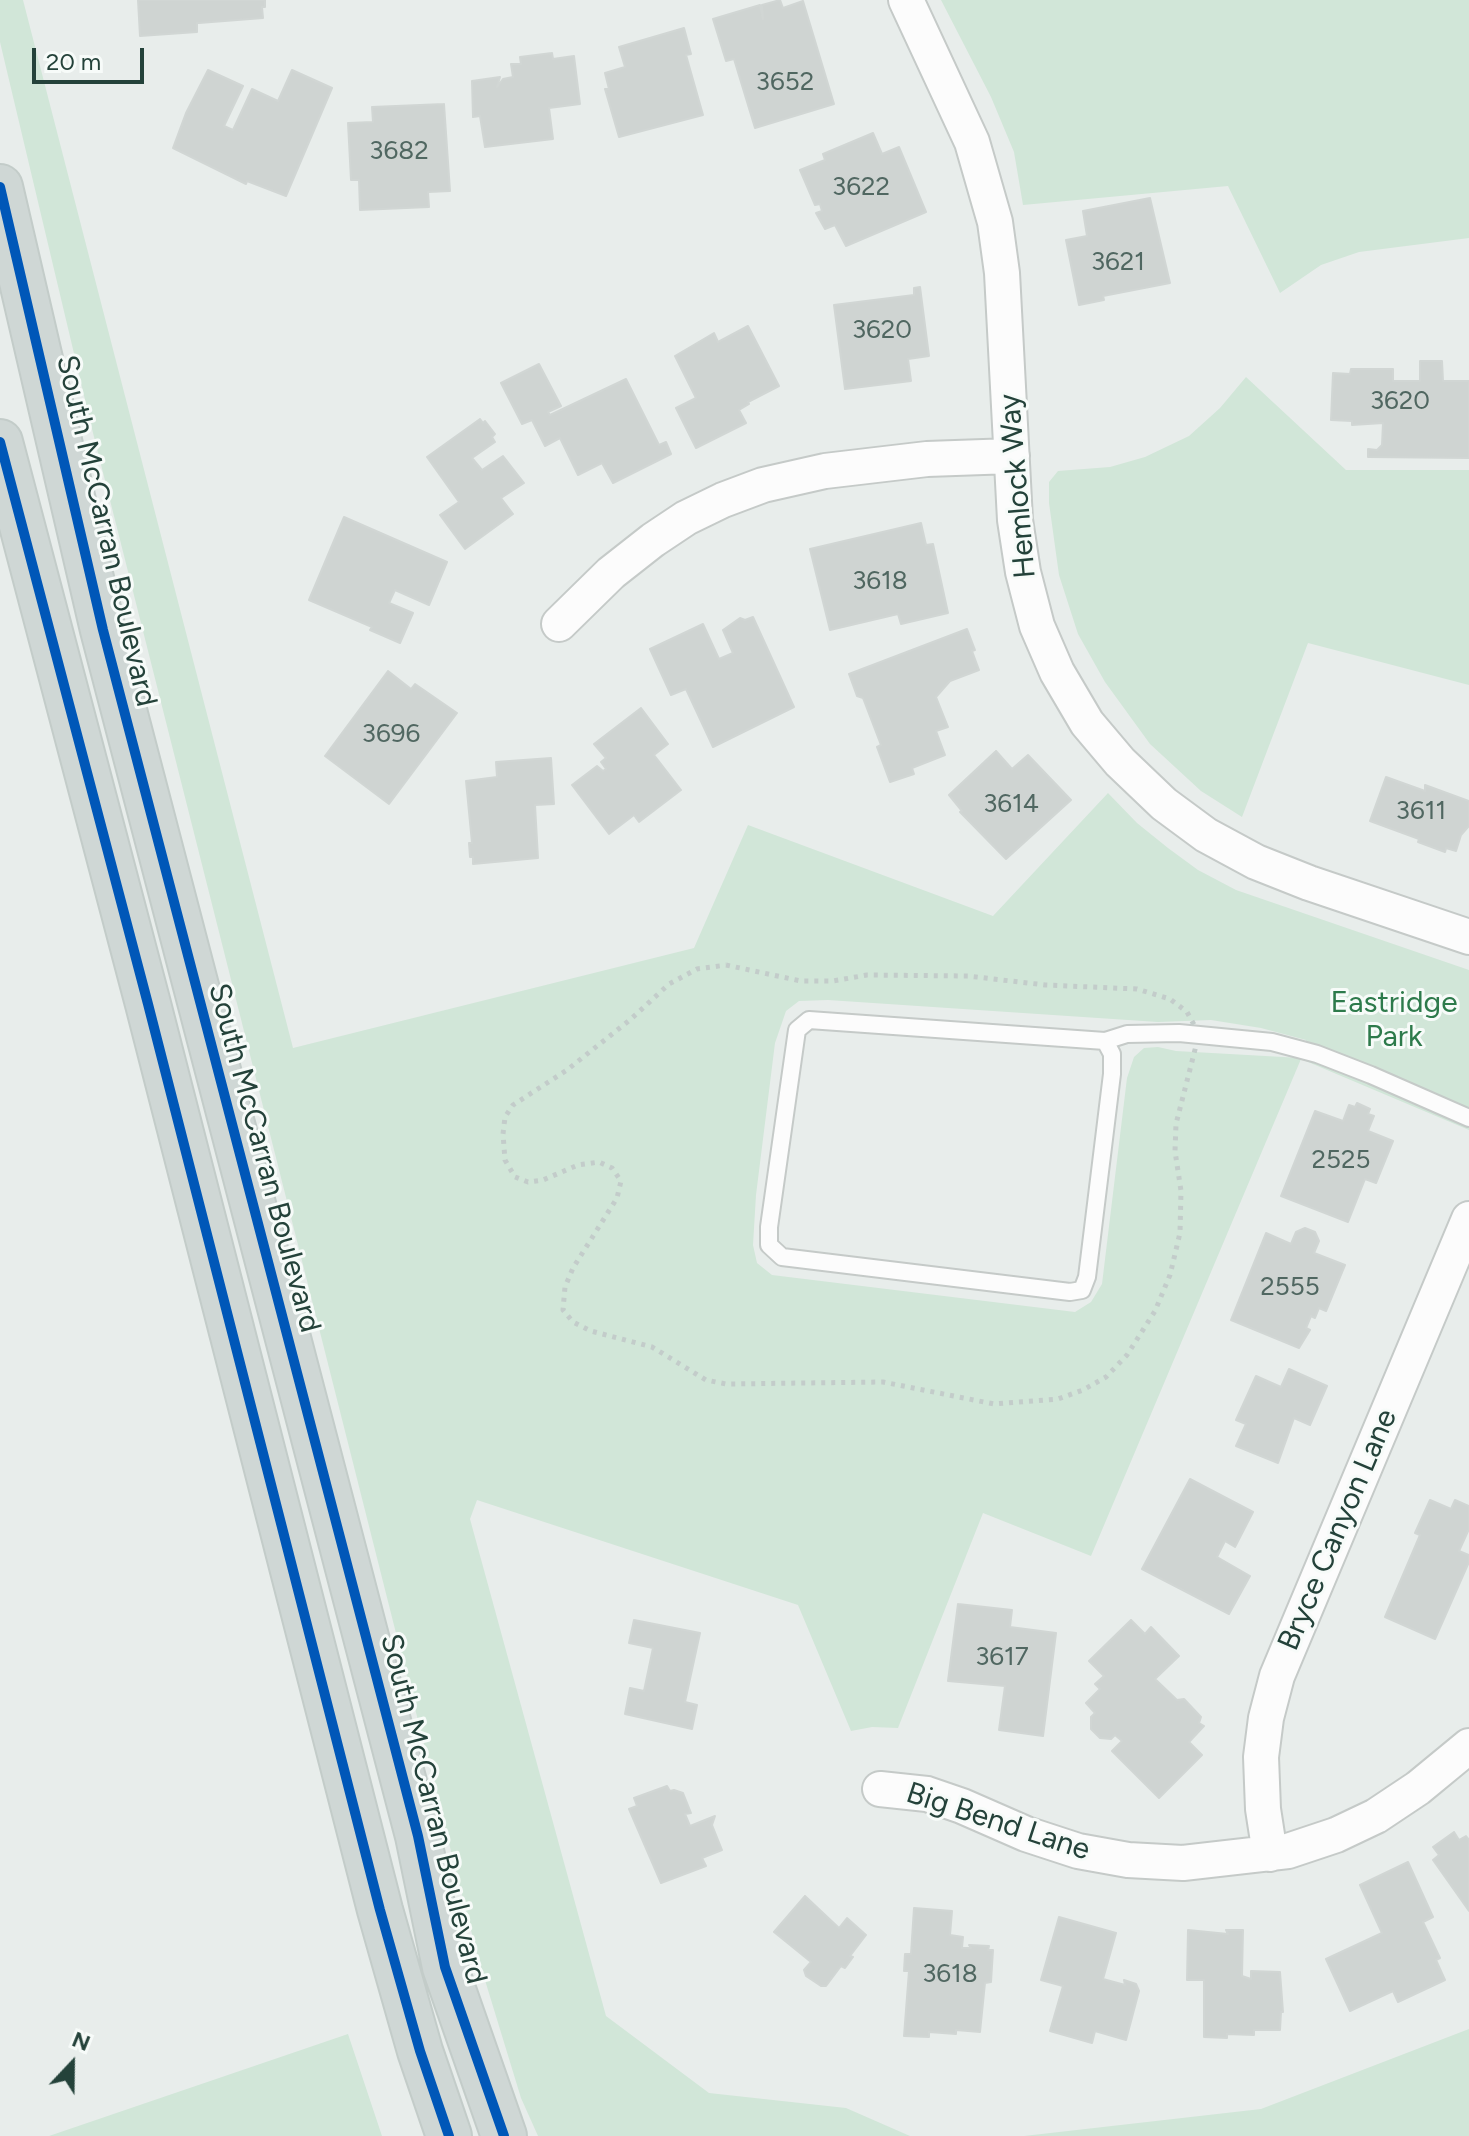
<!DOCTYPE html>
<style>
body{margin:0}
#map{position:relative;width:1469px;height:2136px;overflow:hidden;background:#e8edeb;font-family:Figtree,sans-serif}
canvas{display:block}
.north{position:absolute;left:32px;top:2024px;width:80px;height:80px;-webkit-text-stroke:6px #f7fbf9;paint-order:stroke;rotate:22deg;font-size:22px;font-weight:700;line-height:32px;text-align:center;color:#24423a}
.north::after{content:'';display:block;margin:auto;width:28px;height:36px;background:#24423a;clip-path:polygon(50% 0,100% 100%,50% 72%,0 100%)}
.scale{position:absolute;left:32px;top:48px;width:112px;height:36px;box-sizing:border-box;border:4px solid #24423a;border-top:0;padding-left:10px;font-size:24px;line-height:28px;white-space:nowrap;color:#24423a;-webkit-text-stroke:6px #f7fbf9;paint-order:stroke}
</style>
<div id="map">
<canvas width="1469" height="2136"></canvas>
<div class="north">N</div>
<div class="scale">20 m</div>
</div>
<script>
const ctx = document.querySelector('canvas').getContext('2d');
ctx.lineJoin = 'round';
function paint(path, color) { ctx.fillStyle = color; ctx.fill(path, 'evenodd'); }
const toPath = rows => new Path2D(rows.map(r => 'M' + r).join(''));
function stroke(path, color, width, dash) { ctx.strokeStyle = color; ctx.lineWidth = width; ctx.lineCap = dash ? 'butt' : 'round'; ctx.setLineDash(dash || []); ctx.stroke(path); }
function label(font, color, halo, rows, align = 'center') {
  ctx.font = font + ' Figtree,sans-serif'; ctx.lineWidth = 6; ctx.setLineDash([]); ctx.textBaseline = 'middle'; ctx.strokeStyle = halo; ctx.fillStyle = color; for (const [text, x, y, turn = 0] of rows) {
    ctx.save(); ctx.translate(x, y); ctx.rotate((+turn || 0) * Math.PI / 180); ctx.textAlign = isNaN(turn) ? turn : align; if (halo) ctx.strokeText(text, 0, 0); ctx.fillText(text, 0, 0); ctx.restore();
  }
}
const green = toPath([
 [0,0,23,0,293,1048,694,948,748,825,993,916,1108,793,1137,823,1168,848,1198,870,1236,890,1469,970,1469,1130,1301,1059,1091,1556,983,1513,898,1728,872,1727,851,1731,798,1605,477,1500,470,1519,606,2016,709,2093,846,2108,910,2136,538,2136,521,2098,477,1954,91,425,0,42],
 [828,1000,1158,1022,1211,1020,1261,1028,1306,1040,1301,1058,1176,1051,1158,1047,1144,1048,1134,1057,1127,1078,1102,1284,1091,1302,1075,1312,772,1275,757,1263,753,1245,756,1195,775,1043,786,1011,799,1001],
 [941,0,1469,0,1469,238,1359,252,1321,265,1280,293,1228,186,1023,205,1014,152,991,97],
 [1246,377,1346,470,1469,470,1469,685,1308,643,1242,817,1201,791,1150,744,1105,682,1078,634,1059,575,1049,503,1049,482,1058,471,1110,467,1145,457,1189,436,1220,408],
 [1469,2029,1469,2136,1024,2136,1261,2109],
 [348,2034,382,2136,49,2136]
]);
const building = toPath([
 [138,0,265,0,265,7,262,7,263,18,199,23,197,23,197,32,140,36,138,0],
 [780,0,783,8,803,1,834,104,755,128,734,59,726,61,713,19,760,5,763,19,762,5,780,0],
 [684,28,691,54,686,55,703,115,619,137,605,89,609,89,605,73,625,67,619,47,684,28],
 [552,53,553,59,574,56,580,104,549,108,553,139,485,147,480,116,473,117,472,81,500,77,497,87,503,79,513,77,511,64,521,64,520,57,552,53],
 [208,70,243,86,224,126,233,130,252,89,278,101,292,70,332,88,286,196,247,181,246,184,173,148,186,113,208,70],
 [444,104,450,191,428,192,429,207,360,210,359,180,351,180,348,123,373,122,372,107,444,104],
 [873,133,882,154,899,147,926,212,846,246,835,225,825,229,816,213,822,211,820,204,815,205,800,170,825,160,823,154,873,133],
 [1150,198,1170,283,1103,296,1104,300,1079,305,1066,240,1087,236,1083,211,1150,198],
 [920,287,929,356,908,359,911,381,845,389,834,305,914,295,914,288,920,287],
 [748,326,779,386,748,402,749,404,739,410,746,423,696,448,676,408,696,398,675,356,714,333,718,342,748,326],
 [1420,361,1442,361,1443,381,1469,381,1469,458,1368,457,1368,449,1377,450,1382,445,1383,423,1352,425,1352,421,1331,420,1333,373,1350,374,1351,369,1393,369,1393,381,1420,381,1420,361],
 [539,364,561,406,548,412,550,415,626,379,659,445,666,442,671,454,613,483,602,463,578,475,560,438,545,446,532,420,522,424,501,383,539,364],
 [480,419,483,423,485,421,495,434,492,437,495,442,472,458,482,470,503,456,524,483,501,498,513,514,465,549,440,515,459,502,427,457,480,419],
 [344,517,447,562,429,605,395,590,389,603,413,613,400,643,370,630,372,627,309,600,344,517],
 [921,523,926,545,933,544,948,613,901,624,898,614,830,630,810,549,921,523],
 [753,617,794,707,713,747,686,689,671,695,650,649,703,624,719,659,733,653,723,630,740,618,745,620,753,617],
 [967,629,975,650,972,651,979,670,950,681,936,697,948,727,936,731,945,755,912,768,914,774,890,782,877,747,881,745,863,698,857,696,849,674,967,629],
 [388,671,411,689,415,684,457,713,389,804,325,756,388,671],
 [641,708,668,744,654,755,681,790,639,822,634,815,609,834,572,785,597,766,603,771,606,769,601,762,606,758,594,744,641,708],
 [996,751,1012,769,1028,755,1071,800,1006,859,960,812,962,811,949,795,996,751],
 [551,758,554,804,535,805,538,858,473,864,473,857,470,857,469,843,472,843,466,781,497,777,496,762,551,758],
 [1386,777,1425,791,1425,785,1469,801,1469,826,1461,835,1456,851,1446,848,1445,852,1418,842,1419,839,1370,821,1386,777],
 [1357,1103,1370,1109,1368,1114,1374,1116,1368,1131,1393,1141,1376,1183,1365,1179,1348,1222,1281,1196,1315,1111,1343,1121,1349,1105,1355,1107,1357,1103],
 [1305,1228,1315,1232,1319,1241,1314,1253,1345,1265,1326,1311,1319,1308,1315,1318,1311,1316,1306,1328,1310,1330,1299,1348,1231,1320,1266,1233,1291,1244,1296,1232,1305,1228],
 [1289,1369,1327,1386,1310,1425,1294,1418,1278,1463,1236,1446,1246,1424,1236,1420,1256,1376,1281,1387,1289,1369],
 [1190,1479,1253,1512,1235,1547,1225,1541,1217,1557,1250,1576,1229,1614,1142,1569,1190,1479],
 [1430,1500,1451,1509,1455,1500,1469,1506,1469,1529,1459,1551,1469,1555,1469,1562,1435,1639,1385,1617,1420,1535,1415,1533,1430,1500],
 [958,1604,1012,1610,1010,1627,1056,1633,1043,1736,999,1730,1005,1686,948,1681,958,1604],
 [634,1620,700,1633,685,1702,697,1705,692,1729,625,1714,630,1688,644,1691,653,1648,629,1643,634,1620],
 [1131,1620,1145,1634,1151,1627,1179,1656,1155,1679,1177,1700,1184,1699,1201,1717,1199,1723,1204,1726,1189,1742,1202,1755,1159,1798,1112,1751,1122,1741,1115,1735,1111,1739,1100,1738,1091,1729,1091,1717,1095,1713,1086,1703,1100,1689,1095,1684,1104,1676,1089,1661,1131,1620],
 [667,1786,670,1791,674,1790,683,1793,691,1813,685,1814,690,1826,715,1816,712,1825,722,1850,702,1858,706,1866,661,1883,629,1809,637,1806,634,1798,667,1786],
 [1454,1832,1459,1840,1466,1836,1469,1840,1469,1911,1433,1860,1439,1855,1433,1847,1454,1832],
 [1408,1862,1433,1917,1423,1922,1440,1958,1436,1960,1445,1980,1398,2002,1393,1991,1350,2011,1326,1959,1382,1933,1360,1885,1408,1862],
 [805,1896,839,1928,847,1918,866,1935,850,1956,853,1957,845,1968,841,1966,826,1986,821,1986,806,1976,804,1970,811,1962,774,1932,805,1896],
 [914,1908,952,1911,950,1935,963,1937,962,1948,971,1948,969,1945,989,1946,988,1950,993,1950,991,1982,985,1983,980,2032,956,2030,956,2034,929,2032,929,2037,904,2036,909,1971,904,1971,905,1954,911,1954,914,1908],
 [1059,1917,1116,1933,1103,1979,1125,1985,1124,1980,1136,1984,1139,1991,1126,2040,1095,2031,1092,2043,1050,2031,1063,1986,1041,1980,1059,1917],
 [1188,1930,1228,1934,1226,1930,1243,1930,1242,1976,1251,1979,1251,1971,1280,1972,1283,2012,1281,2012,1280,2030,1254,2030,1254,2035,1227,2034,1227,2038,1204,2037,1204,1980,1187,1980,1188,1930]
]);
const path = toPath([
 [726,965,801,981,833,981,867,975,968,976,1045,985,1137,989,1170,999,1187,1012,1199,1034,1176,1124,1175,1151,1181,1191,1180,1233,1170,1275,1155,1311,1127,1355,1106,1377,1083,1390,1058,1399,994,1404,883,1382,726,1384,706,1380,652,1347,591,1331,573,1322,563,1310,565,1287,573,1268,617,1198,621,1181,612,1168,599,1162,578,1165,543,1180,528,1182,515,1177,505,1160,503,1134,505,1117,513,1105,567,1070,631,1019,669,984,697,969,726,965]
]);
const lane = toPath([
 [1105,1041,1112,1054,1112,1074,1087,1277,1082,1290,1070,1292,782,1257,769,1245,769,1227,797,1030,809,1020,1105,1041,1127,1034,1179,1033,1272,1042,1317,1054,1371,1075,1469,1118]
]);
const street = toPath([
 [906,0,972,142,995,222,1002,273,1015,520,1023,572,1037,626,1057,672,1087,723,1120,762,1164,804,1206,835,1256,862,1309,883,1469,937],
 [559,624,611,573,653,540,686,518,723,500,763,485,825,471,927,459,1012,456],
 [880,1789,927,1794,962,1806,1026,1834,1078,1851,1128,1860,1183,1863,1288,1851,1336,1835,1376,1816,1418,1788,1469,1746],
 [1270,1854,1263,1809,1261,1757,1266,1718,1277,1676,1469,1219]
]);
const primary = toPath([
 [0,187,103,630,418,1836,445,1967,504,2136],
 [0,442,148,1004,380,1910,420,2051,449,2136]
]);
const cycleway = toPath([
 [0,187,103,630,418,1836,445,1967,504,2136],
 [0,442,148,1004,380,1910,420,2051,449,2136]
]);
const numberNames = [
 ["3652",785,82],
 ["3682",399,151],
 ["3622",861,187],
 ["3621",1118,262],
 ["3620",882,330],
 ["3620",1400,401],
 ["3618",880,581],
 ["3696",391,734],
 ["3614",1011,804],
 ["3611",1421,811],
 ["2525",1341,1160],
 ["2555",1290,1287],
 ["3617",1002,1657],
 ["3618",950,1974]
];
const streetNames = [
 ["Hemlock Way",1018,486,-95],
 ["South McCarran Boulevard",106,531,77],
 ["South McCarran Boulevard",264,1158,75],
 ["Bryce Canyon Lane",1338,1530,-67],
 ["South McCarran Boulevard",433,1809,76],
 ["Big Bend Lane",998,1822,18]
];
const parkNames = [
 ["Eastridge",1394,1003],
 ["Park",1394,1037]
];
paint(green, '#d1e6d8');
paint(building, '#cfd4d2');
stroke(building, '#d1d6d4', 2);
stroke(lane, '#c5cac8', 20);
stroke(street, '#c5cac8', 38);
stroke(primary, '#c3ccc9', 48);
stroke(path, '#c3ccca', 5, [4, 6]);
stroke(lane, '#fcfcfc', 16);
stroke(street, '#fcfcfc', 34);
stroke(primary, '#cfd7d5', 44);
stroke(cycleway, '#0057b8', 10);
label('26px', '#506761', null, numberNames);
label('30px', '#24423a', '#f7fbf9', streetNames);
label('30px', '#2d7a4b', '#f7fbf9', parkNames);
</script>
